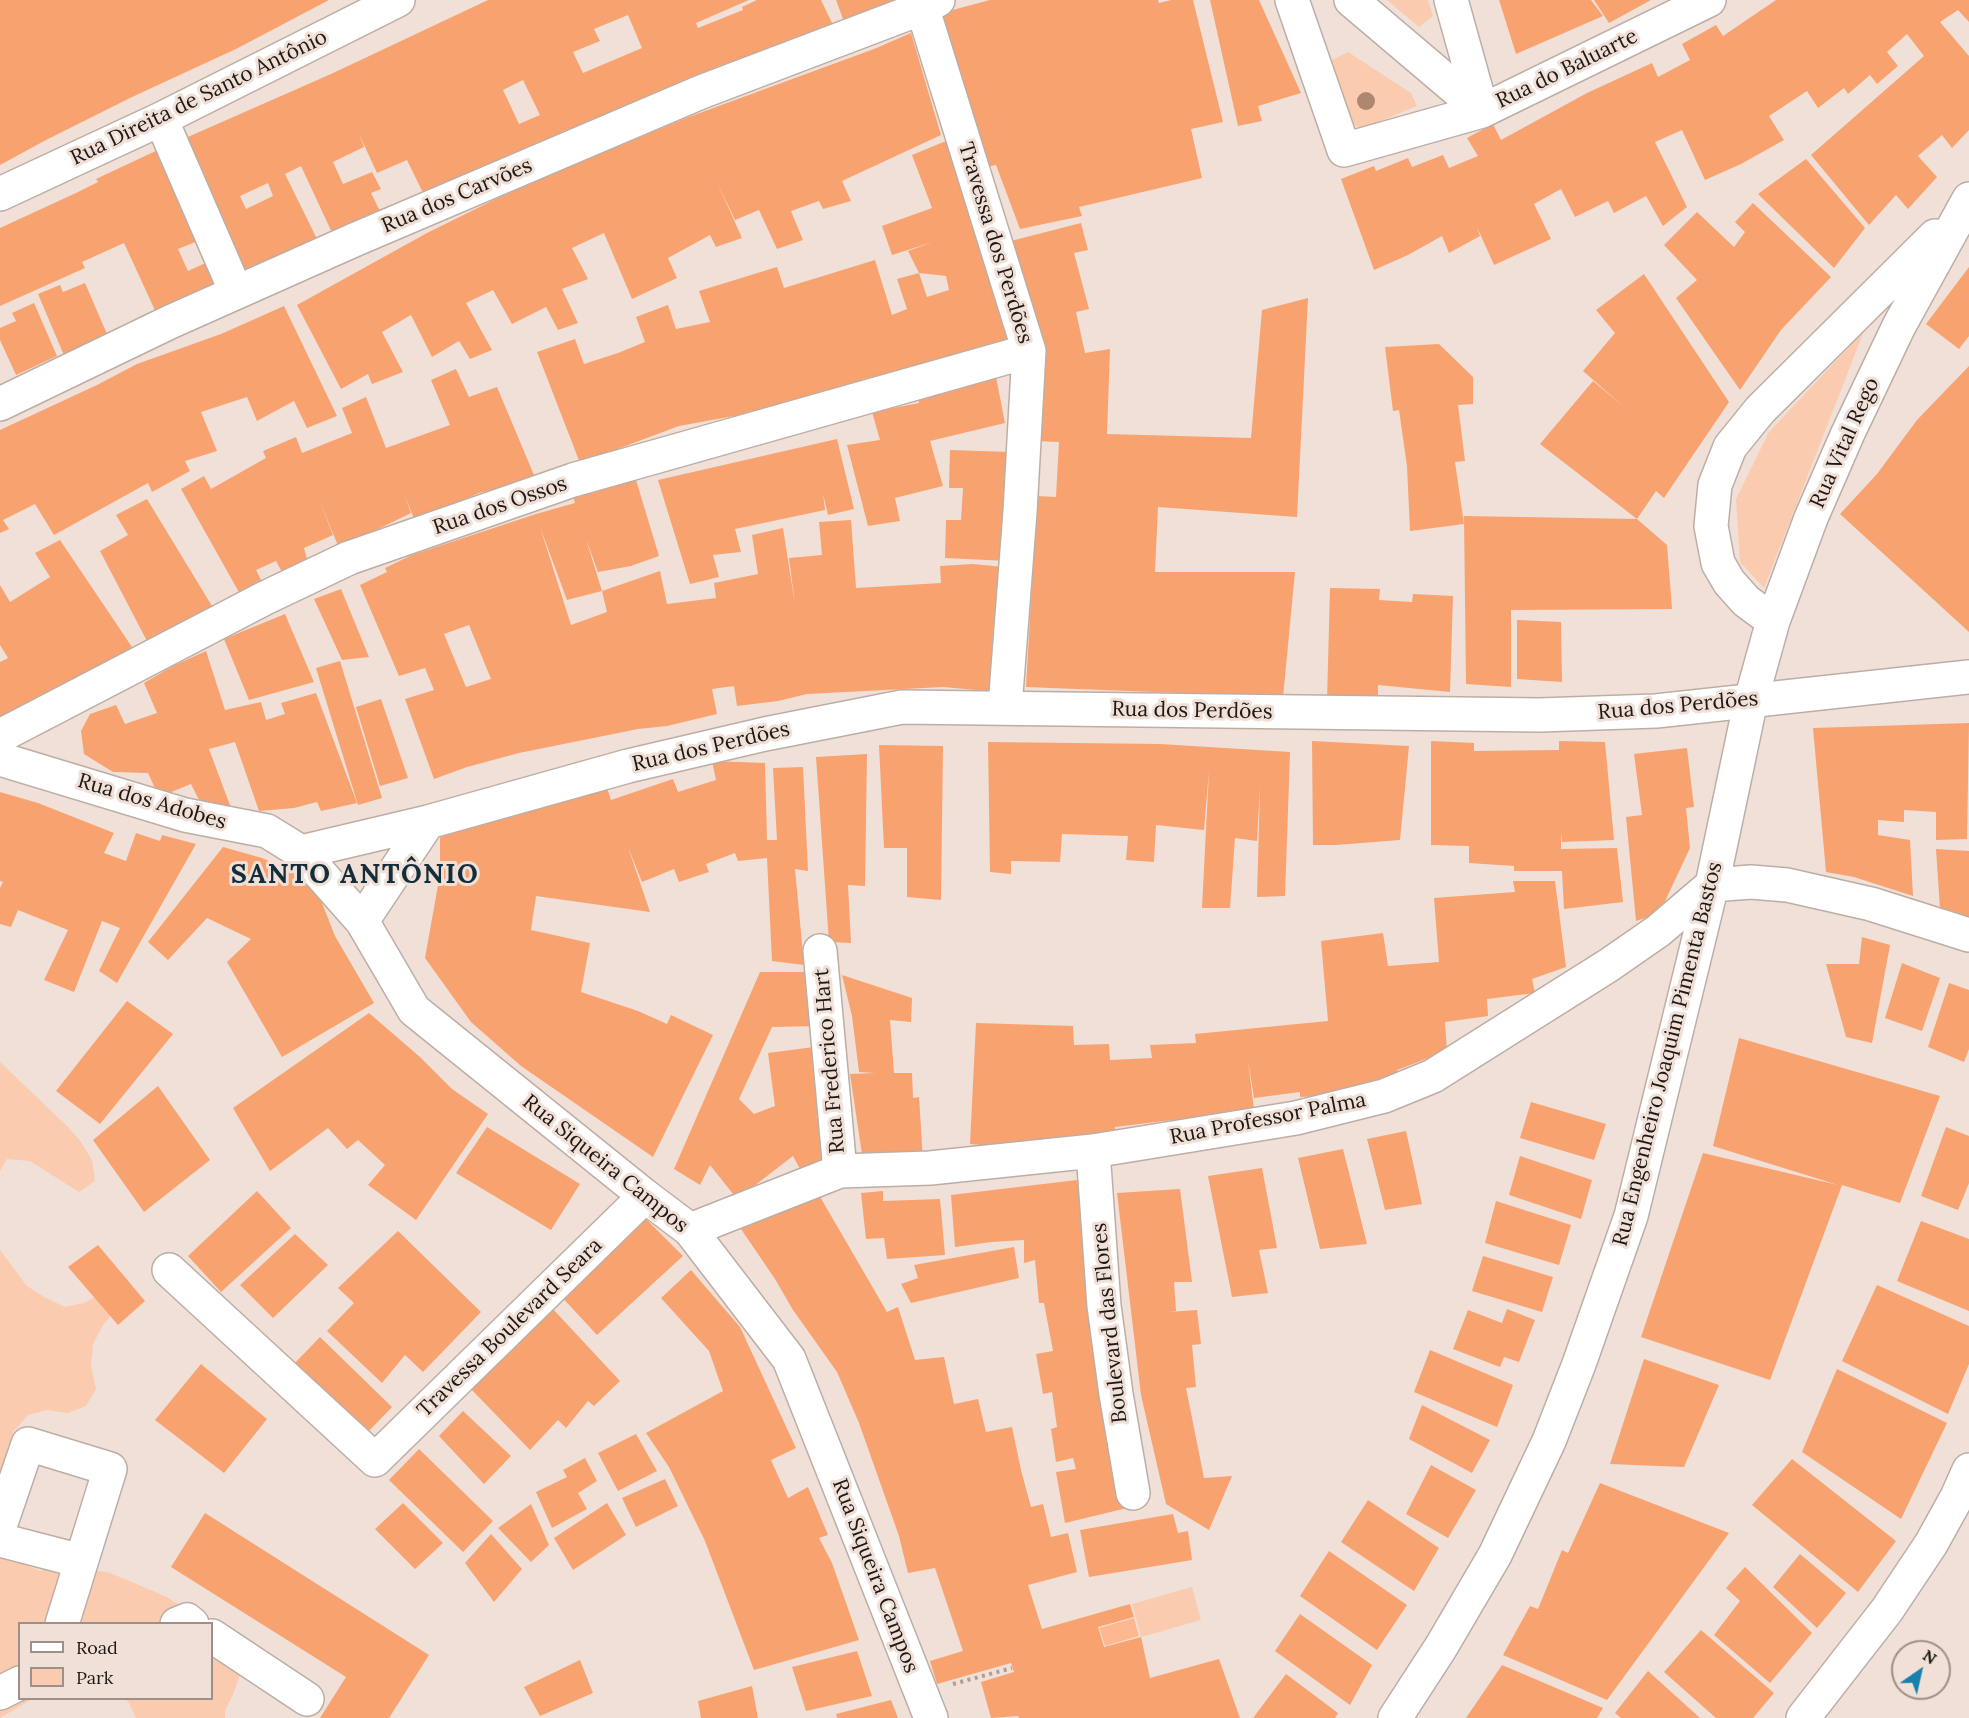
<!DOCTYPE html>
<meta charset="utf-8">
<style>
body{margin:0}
#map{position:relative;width:1969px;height:1718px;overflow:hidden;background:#f0e0d7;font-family:Lora,serif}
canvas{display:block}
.legend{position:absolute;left:18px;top:1622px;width:195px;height:78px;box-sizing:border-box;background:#f0e0d7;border:2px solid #9c9089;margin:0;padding:8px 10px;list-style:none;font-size:18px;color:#1d1815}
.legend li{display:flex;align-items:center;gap:12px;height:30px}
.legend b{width:30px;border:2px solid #9c9089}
.north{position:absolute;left:1891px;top:1640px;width:60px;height:60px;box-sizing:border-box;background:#f0e0d7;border:2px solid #9c9089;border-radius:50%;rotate:34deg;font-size:16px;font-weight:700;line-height:24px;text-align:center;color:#1d1815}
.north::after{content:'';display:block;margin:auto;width:21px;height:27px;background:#1681aa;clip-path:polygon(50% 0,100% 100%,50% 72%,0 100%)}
</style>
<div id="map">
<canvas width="1969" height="1718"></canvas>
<ul class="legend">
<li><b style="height:8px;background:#fff"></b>Road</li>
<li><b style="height:16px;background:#fbcbb0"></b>Park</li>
</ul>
<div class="north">N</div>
</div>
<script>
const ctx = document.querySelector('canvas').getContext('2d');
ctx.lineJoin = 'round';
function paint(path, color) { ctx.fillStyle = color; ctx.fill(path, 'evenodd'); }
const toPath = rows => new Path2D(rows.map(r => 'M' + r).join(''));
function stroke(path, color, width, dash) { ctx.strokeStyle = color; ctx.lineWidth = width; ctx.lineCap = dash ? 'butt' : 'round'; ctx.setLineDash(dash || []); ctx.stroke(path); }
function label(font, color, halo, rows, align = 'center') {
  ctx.font = font + ' Lora,serif'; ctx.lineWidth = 6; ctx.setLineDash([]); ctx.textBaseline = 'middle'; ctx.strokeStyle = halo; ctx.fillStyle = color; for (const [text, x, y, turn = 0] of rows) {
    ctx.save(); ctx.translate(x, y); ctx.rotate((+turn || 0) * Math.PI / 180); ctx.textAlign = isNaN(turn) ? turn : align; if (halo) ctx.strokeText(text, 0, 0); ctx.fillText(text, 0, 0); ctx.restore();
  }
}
const green = toPath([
 [1387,0,1428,0,1433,16,1419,27],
 [1348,52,1411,93,1417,106,1361,129,1350,123,1332,60],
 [1864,331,1764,588,1740,562,1736,499,1769,432],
 [0,1062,68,1127,81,1142,92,1160,95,1181,79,1192,30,1161,7,1159,0,1171],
 [0,1250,27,1286,44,1297,65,1307,84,1303,102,1293,116,1310,103,1325,93,1344,91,1366,96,1389,86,1406,68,1413,47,1410,28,1415,13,1432,24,1461,0,1533],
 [0,1554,40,1571,69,1560,87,1570,108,1572,167,1597,206,1623,20,1624,20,1698,32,1699,0,1718],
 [1192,1587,1201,1620,1141,1637,1132,1604],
 [212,1627,241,1672,234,1692,225,1711,225,1718,136,1718,129,1703,125,1699,212,1698]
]);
const water = toPath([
 [1134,1618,1139,1636,1105,1646,1099,1628]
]);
const building = toPath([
 [0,0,329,0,236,49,132,97,46,140,0,165],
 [488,0,749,0,696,23,698,28,743,10,742,7,757,0,821,0,835,29,426,199,407,160,377,173,359,134,364,147,333,162,343,184,372,172,381,189,371,193,382,215,334,237,301,166,285,174,319,243,248,277,222,220,181,140,331,74],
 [628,15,642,48,583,73,573,52,600,41,594,29],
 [523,80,540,115,519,124,503,90],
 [268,183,273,196,246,209,240,196],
 [836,0,892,0,896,10,846,27],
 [990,0,1158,0,1159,3,1171,0,1193,0,1223,122,1191,129,1202,178,1079,207,1082,216,1020,229,996,165,982,168,934,15],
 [1210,0,1259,0,1301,93,1258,106,1262,121,1238,126],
 [1499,0,1591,0,1603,16,1516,54],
 [1594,0,1651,0,1609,23],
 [1776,0,1969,0,1969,22,1958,10,1940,22,1969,56,1969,130,1952,148,1942,135,1918,156,1937,177,1908,209,1896,195,1869,225,1811,155,1924,56,1907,34,1887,52,1898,66,1877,84,1870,75,1848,94,1844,88,1818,108,1807,91,1769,116,1784,140,1741,164,1705,180,1682,130,1655,142,1687,207,1663,226,1646,196,1614,213,1608,201,1575,217,1561,189,1534,204,1551,239,1494,265,1477,227,1480,236,1449,253,1442,236,1408,255,1374,270,1341,179,1374,166,1376,171,1408,158,1412,167,1443,155,1449,168,1478,156,1467,138,1493,124,1501,140,1587,93,1652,63,1658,77,1690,60,1682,44,1716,25,1723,36],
 [911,33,941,135,842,181,851,201,823,209,819,201,791,211,803,240,777,249,759,210,735,220,717,182,742,238,716,247,710,235,668,258,677,278,632,299,604,233,572,248,588,279,562,289,578,323,558,330,546,307,512,324,493,290,466,303,492,350,470,359,459,341,432,357,411,315,382,332,403,372,372,384,368,374,341,389,297,305,427,233,514,190,686,118,874,49],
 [946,141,1014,344,864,379,820,394,745,414,679,426,580,463,537,352,575,339,584,364,618,353,645,342,636,317,668,305,676,329,710,322,699,291,777,267,784,288,875,260,892,315,907,309,897,279,919,273,908,251,933,242,892,255,882,226,932,208,912,155],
 [919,273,946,276,949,290,927,297],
 [162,148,203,239,178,249,188,271,212,260,226,287,159,319,124,243,82,262,85,268,0,306,0,228,76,193,98,182,96,179],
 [1806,159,1865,228,1834,268,1758,194],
 [1753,203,1831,277,1781,330,1740,390,1676,298,1697,280,1664,245,1697,212,1734,247,1745,232,1735,222],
 [1081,223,1088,250,1074,253,1089,309,1076,312,1085,353,1110,349,1107,434,1251,438,1262,310,1308,298,1297,517,1158,507,1155,572,1295,572,1283,697,1026,687,1037,496,1056,497,1059,442,1036,441,1007,242],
 [1969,267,1969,336,1959,349,1926,324],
 [1644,274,1729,402,1664,498,1656,491,1637,519,1540,444,1593,381,1623,406,1583,371,1615,333,1596,310],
 [85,283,110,341,66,360,38,294,60,285,63,292],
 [34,303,57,356,16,375,0,340,0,328,16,321,12,313],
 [284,306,337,416,307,428,294,401,257,421,247,397,201,412,217,451,185,461,190,471,152,492,148,483,54,535,35,504,3,520,9,529,0,533,0,430,97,385,137,364,221,334],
 [1439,344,1473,377,1473,404,1458,405,1465,461,1455,462,1464,524,1410,531,1407,466,1399,410,1393,411,1385,347],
 [1969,366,1969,632,1840,514,1877,474,1917,420],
 [456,369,469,397,497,387,534,475,507,486,479,493,415,521,404,494,411,513,339,548,318,497,333,535,304,548,307,559,282,572,276,561,256,570,262,582,240,594,181,489,204,476,211,489,266,458,263,451,296,437,302,453,352,433,342,408,366,397,386,448,450,425,431,380],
 [996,377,1005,423,930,441,943,486,895,498,900,521,868,526,847,445,880,440,872,412,919,403,918,397],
 [837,439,854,509,828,515,823,494,825,510,735,529,741,552,713,555,719,577,690,584,658,480],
 [950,450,1010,452,1008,561,945,558,946,520,961,520,963,488,949,488],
 [636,480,659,556,631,566,598,572,586,539,602,591,567,600,540,527,571,625,607,612,602,591,660,571,667,604,716,598,714,583,758,574,752,535,783,528,795,605,789,558,822,555,819,522,851,520,856,588,941,583,940,566,973,564,1004,567,998,692,943,687,807,694,778,701,737,706,734,686,712,689,717,714,667,726,638,729,519,753,467,767,434,779,405,699,434,690,425,668,399,676,360,585,387,572,385,568,412,555,536,514,575,503,571,490,606,487],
 [469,625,491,679,466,687,444,634],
 [147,499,212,606,181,626,148,643,100,551,128,535,116,515],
 [1464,516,1637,519,1667,545,1672,609,1511,610,1511,687,1466,684],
 [60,540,132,647,61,690,0,721,0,662,8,658,0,645,0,585,10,602,50,577,35,553],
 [1330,588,1380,589,1379,600,1412,602,1413,594,1453,596,1450,692,1378,685,1378,703,1327,701],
 [341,589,369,657,342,660,314,599],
 [285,614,314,682,249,700,224,639],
 [1517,620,1561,622,1562,682,1517,679],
 [206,651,225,710,261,702,266,720,285,714,281,703,316,693,357,803,321,811,317,802,294,808,259,811,235,742,209,749,231,808,204,810,191,784,159,797,148,773,113,772,84,754,81,731,90,714,116,705,125,724,157,713,144,683,173,666],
 [340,661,382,798,358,805,316,668],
 [381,699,408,778,380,786,356,707],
 [1969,723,1967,839,1936,840,1936,812,1904,810,1904,822,1878,820,1878,835,1910,840,1913,896,1854,877,1826,872,1813,728],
 [1312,741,1409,746,1400,840,1336,845,1313,845],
 [1431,741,1474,743,1474,751,1559,750,1559,741,1605,742,1614,840,1562,842,1561,833,1561,849,1617,848,1623,902,1564,909,1562,871,1514,871,1514,866,1469,863,1469,846,1431,845],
 [988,742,1160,744,1290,752,1285,896,1257,897,1260,787,1257,841,1235,838,1230,908,1202,908,1209,771,1204,830,1156,825,1154,862,1126,860,1128,836,1062,834,1060,862,1011,861,1011,874,990,872],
 [879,745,943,746,941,900,907,897,907,848,884,848],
 [1687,748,1694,807,1686,808,1690,848,1659,914,1636,921,1626,817,1642,815,1634,754],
 [867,754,865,886,848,885,851,943,829,942,816,757],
 [712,761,765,763,767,840,777,840,773,768,803,767,808,871,795,869,804,965,772,961,767,858,738,861,735,853,706,864,709,872,679,882,674,869,642,882,628,847,650,912,536,896,531,930,590,943,581,992,638,1011,667,1024,671,1015,713,1035,653,1157,521,1066,471,1022,425,958,440,874,440,835,607,788,611,800,673,779,678,792,716,780],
 [0,792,38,803,114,833,104,853,126,861,136,833,160,841,162,835,196,844,117,983,99,971,120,928,102,921,74,992,44,980,68,930,18,910,11,927,0,924,0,888,3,882,0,881],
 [223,847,262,858,313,880,335,936,374,1003,282,1057,227,962,251,939,207,918,168,960,148,942],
 [1936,849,1969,851,1969,917,1940,909],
 [1513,881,1555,881,1566,967,1532,979,1535,993,1487,999,1488,1016,1445,1022,1447,1051,1397,1070,1398,1081,1335,1095,1300,1097,1300,1092,1254,1098,1248,1060,1254,1110,1115,1127,1116,1136,1002,1147,970,1144,976,1023,1073,1026,1074,1045,1109,1044,1110,1060,1152,1058,1150,1045,1196,1043,1195,1034,1328,1021,1321,941,1383,933,1388,966,1439,962,1434,898,1515,892],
 [1862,937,1890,945,1872,1043,1846,1037,1826,964,1859,964],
 [1902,963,1940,978,1922,1031,1885,1018],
 [760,972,811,972,819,1026,772,1027,739,1099,754,1114,775,1106,768,1053,814,1047,833,1161,804,1176,793,1156,737,1199,710,1165,700,1185,674,1169],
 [842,975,912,998,911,1022,890,1020,894,1073,912,1073,913,1098,919,1097,923,1160,863,1161,850,1074,875,1073,859,1072,852,1016],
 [1949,983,1969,990,1969,1049,1964,1062,1928,1047],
 [127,1001,173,1034,100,1124,56,1091],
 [369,1013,420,1057,452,1089,488,1114,416,1220,368,1185,385,1165,358,1140,347,1149,328,1128,270,1171,233,1108],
 [1739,1038,1940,1096,1900,1203,1842,1185,1770,1380,1641,1337,1703,1153,1838,1185,1713,1146],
 [158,1086,210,1160,144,1212,93,1140],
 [1531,1102,1606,1124,1594,1160,1520,1138],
 [487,1127,580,1184,551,1230,456,1173],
 [1946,1127,1969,1136,1969,1183,1958,1210,1921,1196],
 [1406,1131,1422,1204,1385,1210,1367,1139],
 [1343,1149,1367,1244,1320,1249,1298,1158],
 [1520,1156,1592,1180,1581,1219,1509,1195],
 [1262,1168,1277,1248,1259,1250,1268,1293,1232,1297,1208,1176],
 [1077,1180,1127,1508,1065,1523,1056,1472,1076,1469,1073,1458,1056,1462,1051,1429,1057,1427,1052,1392,1043,1394,1036,1354,1053,1351,1044,1303,1039,1303,1035,1260,1024,1263,1024,1240,991,1242,955,1247,951,1195],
 [1180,1189,1192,1282,1174,1282,1176,1311,1168,1312,1197,1310,1201,1344,1192,1345,1196,1387,1186,1388,1204,1478,1232,1476,1209,1530,1166,1504,1141,1395,1117,1193],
 [257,1191,291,1228,221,1292,188,1256],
 [883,1191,883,1201,940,1199,945,1255,887,1259,884,1238,866,1239,861,1193],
 [819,1195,887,1312,898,1307,915,1360,944,1357,954,1404,978,1399,986,1432,1012,1427,1021,1470,1031,1507,1043,1504,1051,1537,1068,1533,1077,1572,1028,1585,1042,1629,1130,1604,1134,1617,1098,1627,1104,1647,1141,1637,1150,1678,1219,1659,1240,1718,1019,1718,1018,1716,991,1718,981,1682,1014,1672,1011,1663,937,1684,930,1661,963,1651,935,1568,908,1573,899,1536,859,1423,837,1372,793,1310,775,1279,741,1229],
 [1496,1201,1571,1225,1559,1265,1485,1243],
 [642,1215,683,1256,597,1335,559,1294],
 [1921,1221,1969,1239,1969,1311,1897,1281],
 [398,1231,481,1312,423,1372,405,1355,382,1383,327,1331,354,1303,338,1288],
 [295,1234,328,1265,273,1318,240,1285],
 [98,1245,145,1301,118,1325,68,1267],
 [1014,1247,1019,1278,911,1303,901,1284,918,1278,914,1265],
 [1483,1256,1553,1277,1542,1312,1472,1291],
 [691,1270,740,1327,796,1448,771,1460,788,1498,808,1487,828,1535,819,1538,832,1563,859,1640,754,1670,705,1541,669,1467,646,1433,723,1391,709,1351,661,1298],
 [1877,1285,1969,1326,1969,1364,1948,1414,1842,1361],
 [552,1308,620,1381,594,1406,588,1401,566,1428,558,1420,530,1450,470,1388],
 [1507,1309,1535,1320,1519,1362,1504,1357,1500,1367,1453,1349,1468,1310,1502,1323],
 [320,1337,392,1407,365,1435,293,1365],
 [1430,1350,1513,1385,1497,1427,1414,1392],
 [1644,1359,1719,1385,1684,1467,1610,1464],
 [201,1364,267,1419,224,1473,155,1420],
 [1837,1369,1947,1423,1901,1519,1802,1452],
 [1422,1405,1490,1440,1472,1473,1409,1439],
 [463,1411,511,1456,484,1484,439,1436],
 [636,1434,657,1471,618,1491,598,1453],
 [419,1449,493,1521,463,1552,389,1480],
 [585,1458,597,1481,578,1493,587,1509,552,1528,536,1492,567,1477,563,1470],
 [1792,1459,1896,1541,1858,1592,1752,1505],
 [1431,1465,1476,1490,1448,1538,1406,1514],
 [665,1479,678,1506,636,1527,622,1498],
 [1600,1483,1729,1533,1607,1700,1503,1655,1530,1606,1538,1609,1562,1550,1568,1553],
 [1368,1500,1439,1548,1414,1591,1341,1542],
 [403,1503,443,1543,415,1569,375,1529],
 [607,1503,626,1535,573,1570,554,1538],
 [531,1504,549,1545,531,1562,498,1528],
 [205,1513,429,1655,389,1718,320,1718,346,1677,171,1567],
 [1173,1514,1178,1533,1188,1531,1192,1560,1089,1577,1080,1530],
 [491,1534,522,1569,494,1602,465,1563],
 [1329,1551,1407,1605,1377,1650,1300,1596],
 [1800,1554,1846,1593,1817,1628,1773,1587],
 [1745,1567,1812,1633,1770,1683,1714,1635,1740,1601,1726,1588],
 [1300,1614,1372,1665,1350,1705,1275,1651],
 [1701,1630,1774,1693,1753,1718,1716,1718,1664,1672],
 [857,1651,872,1696,806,1711,792,1667],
 [580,1660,593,1693,540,1716,524,1687],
 [1502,1665,1603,1708,1597,1718,1466,1718],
 [1648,1671,1700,1718,1621,1718,1615,1713],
 [1286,1674,1338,1713,1335,1718,1253,1718],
 [752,1686,758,1718,701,1718,698,1701],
 [891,1700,898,1718,837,1718,836,1714]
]);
const path = toPath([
 [953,1684,1012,1668]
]);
const minor = toPath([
 [920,0,1029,351,1020,512,1005,707],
 [1292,0,1344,150,1482,111,1451,0],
 [1351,0,1482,111,1709,0],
 [161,119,236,292],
 [0,194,161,119,398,0],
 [0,404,170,322,354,240,701,92,922,8,938,0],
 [1773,621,1746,601,1729,582,1718,563,1711,526,1715,485,1730,447,1760,410,1935,236],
 [0,736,265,598,349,558,573,480,1029,351],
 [820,951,840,1171],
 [1093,1151,1104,1306,1116,1394,1133,1493],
 [690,1230,840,1171,930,1168,1093,1151,1296,1118,1384,1096,1433,1076,1609,965,1658,931,1712,885,1751,882,1787,885,1871,904,1969,935],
 [169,1270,375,1460,645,1196],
 [0,1526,28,1444,110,1469,62,1624],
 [0,1540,81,1561],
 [177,1624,187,1620,192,1624],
 [212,1636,307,1699],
 [0,1693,20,1683],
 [1395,1718,1441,1647,1495,1555,1549,1441,1579,1364,1631,1216,1712,885,1751,700,1773,621,1811,518,1848,433,1899,326,1969,199]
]);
const major = toPath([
 [0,759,185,815,267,831,301,852,362,921,414,1010,645,1196,690,1230,789,1359,931,1718],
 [301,852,428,822,628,766,765,734,902,707,1540,715,1656,711,1969,677],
 [362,921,428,822],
 [1803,1718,1887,1610,1931,1544,1957,1497,1969,1470]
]);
const trees = [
 [1366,101]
];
const streetNames = [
 ["Rua do Baluarte",1567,69,-26],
 ["Rua Direita de Santo Antônio",199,98,-26],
 ["Rua dos Carvões",457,196,-23],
 ["Travessa dos Perdões",995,243,73],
 ["Rua Vital Rego",1845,443,-66],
 ["Rua dos Ossos",500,506,-19],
 ["Rua dos Perdões",1678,706,-5],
 ["Rua dos Perdões",1192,711,1],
 ["Rua dos Perdões",711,747,-13],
 ["Rua dos Adobes",152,802,16],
 ["Rua Engenheiro Joaquim Pimenta Bastos",1668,1054,-76],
 ["Rua Frederico Hart",830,1061,-95],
 ["Rua Professor Palma",1268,1119,-11],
 ["Rua Siqueira Campos",605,1164,39],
 ["Boulevard das Flores",1110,1323,-96],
 ["Travessa Boulevard Seara",510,1328,-44],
 ["Rua Siqueira Campos",875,1576,69]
];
const districtNames = [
 ["SANTO ANTÔNIO",355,875]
];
paint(green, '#fbcbb0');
paint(water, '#feb890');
paint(building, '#f8a270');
stroke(minor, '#bdaea5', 36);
stroke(major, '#bdaea5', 36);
stroke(path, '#ac9f98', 4, [3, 4.5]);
stroke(minor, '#fff', 33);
stroke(major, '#fff', 33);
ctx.fillStyle = '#ad8770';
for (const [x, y] of trees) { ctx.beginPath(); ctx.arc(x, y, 9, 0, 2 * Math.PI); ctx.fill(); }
label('21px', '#1d1815', '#f0e0d7', streetNames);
ctx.letterSpacing = '1.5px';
label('bold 27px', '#132e3a', '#f0e0d7', districtNames);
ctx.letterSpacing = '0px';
</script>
